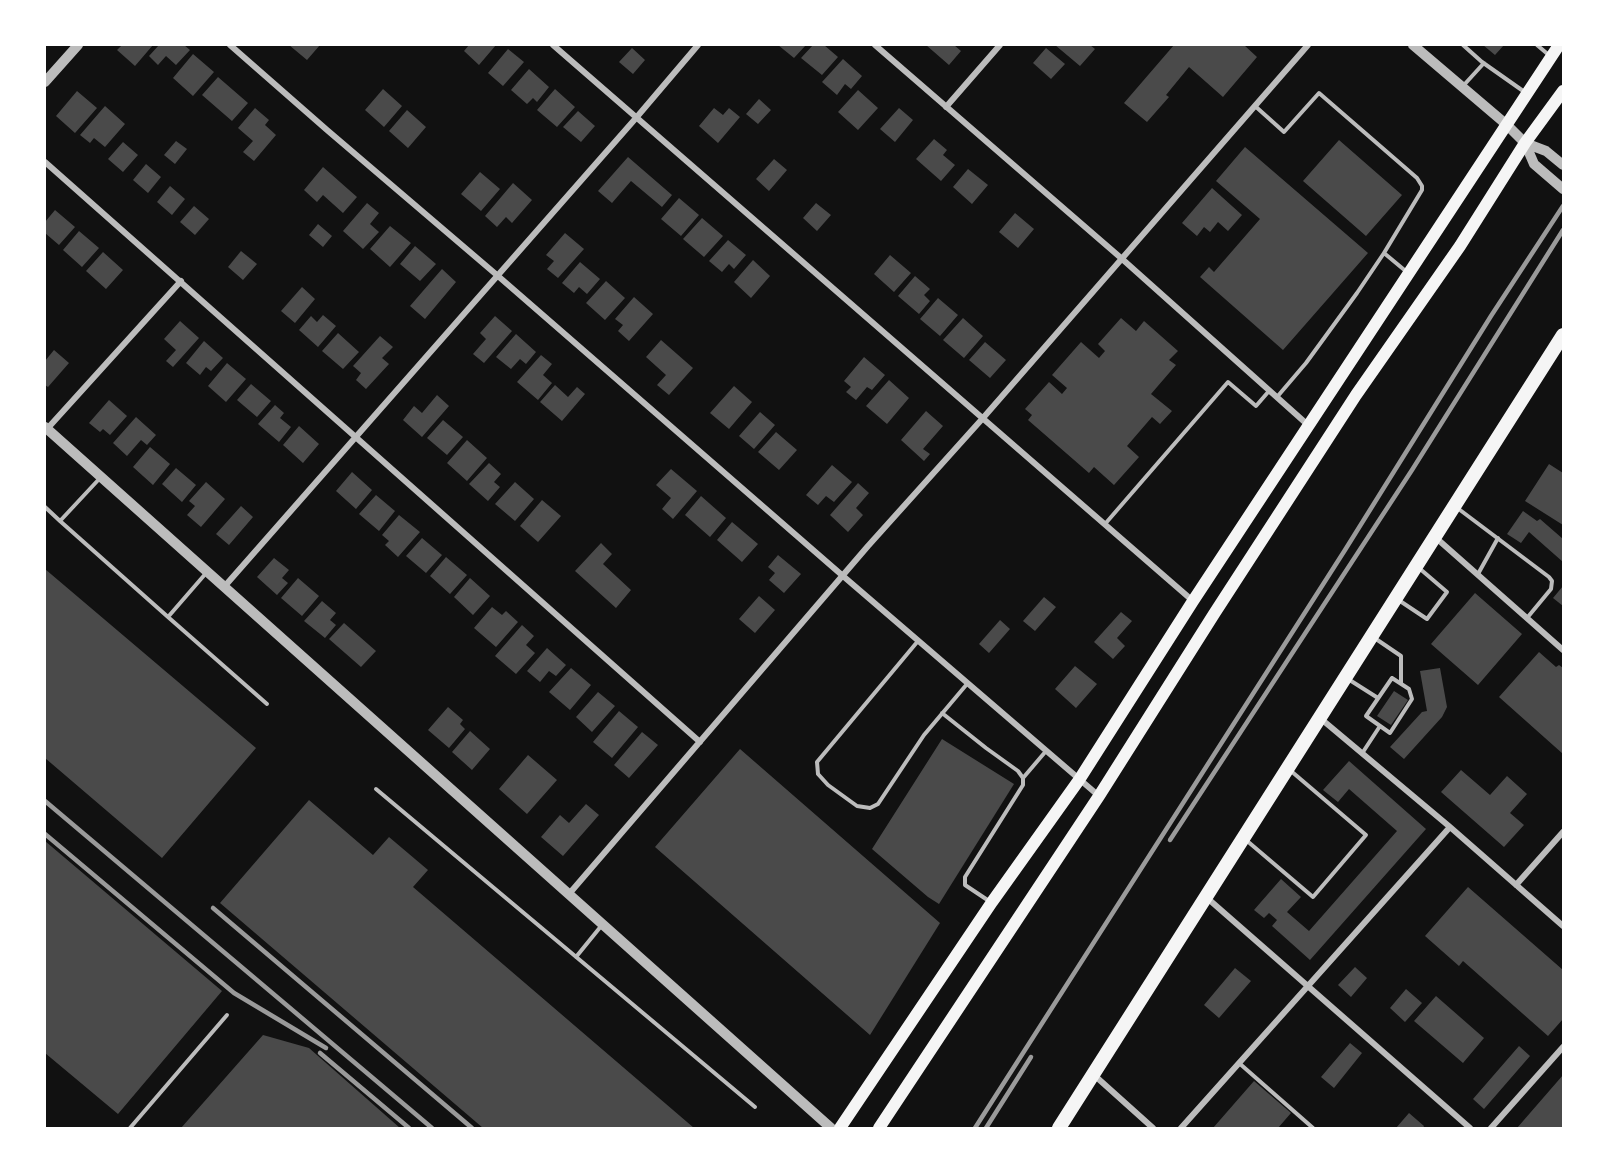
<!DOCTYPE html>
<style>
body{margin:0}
#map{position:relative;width:1608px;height:1173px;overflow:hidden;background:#111;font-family:"Sofia Sans Condensed",sans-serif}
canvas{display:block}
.frame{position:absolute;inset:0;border:46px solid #fff;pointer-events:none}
</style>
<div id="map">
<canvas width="1608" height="1173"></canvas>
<div class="frame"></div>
</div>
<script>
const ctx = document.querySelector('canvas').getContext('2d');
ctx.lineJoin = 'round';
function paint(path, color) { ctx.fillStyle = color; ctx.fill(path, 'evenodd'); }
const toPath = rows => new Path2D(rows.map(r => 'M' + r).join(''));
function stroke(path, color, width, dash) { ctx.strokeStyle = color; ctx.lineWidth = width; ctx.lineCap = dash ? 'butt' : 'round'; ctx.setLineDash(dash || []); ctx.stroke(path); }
const building = toPath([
 [122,45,153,45,135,66,117,50],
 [159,45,184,45,190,50,176,65,166,56,158,65,149,56],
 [289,45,320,45,307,60],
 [469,45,496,45,479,65,464,51],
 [778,45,806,45,794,58],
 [813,45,824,45,838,57,822,75,801,58],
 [926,45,954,45,961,51,949,65],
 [1055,45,1090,45,1095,49,1080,66],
 [1174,45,1244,45,1257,57,1223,97,1189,67,1166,95,1169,97,1147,122,1124,103],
 [1483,45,1504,45,1495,55],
 [632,48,645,60,633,74,619,62],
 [1046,48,1065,64,1051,79,1033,63],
 [508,49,524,62,503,86,488,73],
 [193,54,214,72,193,96,173,78],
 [843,59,862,76,851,89,845,84,837,95,822,82],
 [529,69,549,87,537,102,533,98,527,104,511,90],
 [218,77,248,103,232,121,202,95],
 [383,89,402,106,384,127,365,110],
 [555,89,575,107,557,127,537,110],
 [858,90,878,108,858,130,838,112],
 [77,91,97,108,75,133,56,116],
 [759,99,771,110,758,124,746,114],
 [105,106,125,124,105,147,94,138,90,143,80,135],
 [255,108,269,120,265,125,276,135,254,161,243,152,253,141,238,128],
 [714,108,723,115,729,108,740,117,718,143,699,126],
 [899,108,913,120,895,142,880,129],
 [407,110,426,127,408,148,389,131],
 [578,111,595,126,581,142,563,127],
 [934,139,947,150,943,155,955,165,941,181,916,159],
 [1339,140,1402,195,1366,236,1303,181],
 [176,141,187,149,175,164,164,155],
 [123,142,138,155,123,172,108,159],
 [1245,147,1368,253,1283,350,1200,277,1209,267,1214,272,1260,219,1216,181],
 [628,157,672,195,662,207,631,181,612,203,598,191],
 [774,159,787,170,769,191,756,179],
 [146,164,161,177,148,193,133,180],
 [323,167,357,197,343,213,323,195,317,202,304,190],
 [968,169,988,185,972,204,953,187],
 [480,172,500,189,481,211,461,194],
 [513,183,532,200,512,223,506,217,497,227,485,216],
 [170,186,185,199,172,215,157,202],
 [1212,188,1242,215,1228,231,1218,222,1210,232,1204,227,1197,236,1182,223],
 [679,198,699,215,681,236,661,219],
 [367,203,379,213,370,224,379,232,363,249,343,231],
 [816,203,831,215,817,231,803,218],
 [194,206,209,219,195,235,180,222],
 [55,210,75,227,59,245,45,233,45,222],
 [1015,213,1034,229,1018,248,999,232],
 [702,218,723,236,704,257,683,239],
 [318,224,332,236,323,247,309,235],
 [390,226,411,243,390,267,370,249],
 [79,231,99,248,82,267,63,250],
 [565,233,584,249,558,278,547,269,554,261,546,255],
 [728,240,746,255,734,269,729,264,722,272,709,261],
 [415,246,436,264,420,281,400,264],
 [241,251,257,264,243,280,228,267],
 [103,252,123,270,106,289,86,271],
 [890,255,911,273,894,292,874,274],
 [753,260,770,276,751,298,734,282],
 [580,262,600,279,587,294,579,287,574,293,562,283],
 [442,269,456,282,425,319,410,306],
 [915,276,930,289,924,295,930,301,919,314,898,296],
 [606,281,625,298,605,320,586,303],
 [302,287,315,299,295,323,281,311],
 [634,297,653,314,629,341,618,331,623,325,615,319],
 [938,298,958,315,940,336,920,319],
 [323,315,336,326,318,347,299,330,311,316,317,322],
 [495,316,512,331,484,363,473,354,486,339,480,333],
 [963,318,983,336,964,358,943,340],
 [1121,318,1136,331,1144,321,1178,351,1169,360,1176,365,1151,394,1172,411,1160,424,1152,417,1127,446,1139,457,1114,485,1094,467,1089,473,1028,420,1032,415,1025,409,1049,382,1062,394,1067,388,1052,375,1081,342,1099,358,1105,351,1098,344],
 [180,321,199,338,173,367,166,361,176,350,164,339],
 [338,333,359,352,343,369,322,351],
 [516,334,536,352,526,364,520,359,511,369,496,357],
 [380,336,393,347,382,358,389,364,366,389,356,380,361,373,353,366],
 [661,340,693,368,669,395,657,385,666,375,646,357],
 [204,341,223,358,211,371,206,367,200,375,186,363],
 [985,342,1006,360,990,378,969,360],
 [54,350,69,363,48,387,45,385,45,361],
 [541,355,552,364,543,375,552,383,538,400,517,382],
 [864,357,885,375,872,390,867,387,856,400,846,392,851,387,844,381],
 [227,363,246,379,226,402,208,386],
 [889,380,909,398,887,424,866,406],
 [251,384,271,401,257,417,237,400],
 [555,385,568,397,577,387,585,394,562,421,540,402],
 [734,386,752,402,729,429,710,413],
 [437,395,449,406,422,437,403,420,414,406,422,413],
 [109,400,127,416,110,435,103,429,100,432,89,423],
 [275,405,284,413,280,418,291,427,279,442,258,424],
 [926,411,943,426,923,449,930,454,924,461,901,440],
 [760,412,775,425,754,449,739,436],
 [136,417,156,435,147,445,141,440,127,456,113,443],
 [443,420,463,437,447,455,427,438],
 [299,426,319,444,303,463,283,445],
 [776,432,797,450,779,470,758,452],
 [467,440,487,458,467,481,447,463],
 [150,447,170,464,153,485,133,467],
 [489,463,501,474,494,482,500,487,488,501,469,484],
 [1549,464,1563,473,1563,525,1525,501],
 [832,465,852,482,834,502,826,496,818,505,806,495],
 [176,468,196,485,182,502,162,484],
 [671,469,697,491,673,519,662,509,671,498,656,485],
 [352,472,372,490,356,509,336,491],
 [206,482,225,499,201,527,187,515,195,506,189,501],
 [515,482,534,499,515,521,495,504],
 [858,483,869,493,856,508,863,515,848,532,830,515],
 [376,495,395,511,379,531,359,514],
 [701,496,726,518,710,537,685,515],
 [542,500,561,516,538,542,520,526],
 [241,506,253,517,229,545,216,534],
 [1523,511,1537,521,1540,519,1563,539,1563,562,1529,532,1521,543,1507,534],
 [399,515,420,532,398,557,385,545,389,541,382,535],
 [732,522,758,544,742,562,717,540],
 [422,538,442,555,426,573,406,556],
 [601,543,612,554,603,564,631,590,616,608,575,571],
 [778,555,801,574,784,593,769,580,775,573,768,567],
 [446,557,467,575,450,594,430,576],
 [274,558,289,570,282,578,288,583,277,595,257,577],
 [45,569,256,748,162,858,45,758],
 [298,578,319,596,302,616,281,598],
 [470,578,490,596,473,615,454,597],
 [1563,586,1563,606,1553,598],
 [1475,593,1522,634,1478,685,1431,644],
 [759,596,775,610,755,633,739,619],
 [1044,597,1056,607,1035,631,1023,621],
 [322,601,336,613,330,620,336,625,325,638,304,621],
 [492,607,502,615,506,611,518,622,496,647,474,628],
 [1121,612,1132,621,1117,638,1125,646,1113,659,1094,642],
 [1000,620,1010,629,989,653,979,644],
 [344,623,376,651,361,667,329,639],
 [522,625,534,636,526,645,535,653,516,674,495,656],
 [547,648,566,665,556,676,549,671,540,682,527,671],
 [1539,652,1556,667,1559,665,1563,668,1563,754,1499,697],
 [1075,666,1097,684,1076,708,1055,689],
 [571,668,591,685,570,710,549,692],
 [1440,668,1447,707,1442,717,1404,759,1390,747,1422,712,1427,711,1420,671],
 [1394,691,1408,700,1391,725,1377,716],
 [598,692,615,706,592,732,576,717],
 [448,707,463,720,460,724,465,729,449,748,428,730],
 [619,711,638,727,612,758,593,742],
 [470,731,490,749,472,770,452,752],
 [642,732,658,745,629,778,614,765],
 [942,739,1014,784,939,904,928,897,872,849],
 [740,749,940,923,870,1035,655,847],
 [528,755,557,780,527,814,499,789],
 [1349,761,1426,829,1310,960,1272,926,1277,920,1269,913,1264,918,1254,910,1281,879,1301,897,1287,912,1309,931,1397,831,1349,789,1338,802,1323,790],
 [1461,770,1490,795,1507,776,1527,794,1510,813,1524,825,1504,847,1441,792],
 [309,800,373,855,389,837,428,870,413,887,694,1128,483,1128,220,903],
 [586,804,599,815,563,856,541,837,560,815,569,823],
 [45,841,222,991,118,1114,45,1053],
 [1468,887,1563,970,1563,1019,1548,1036,1463,961,1459,966,1425,936],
 [1355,967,1367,978,1351,997,1338,985],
 [1235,968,1251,981,1219,1018,1204,1005],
 [1406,989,1422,1003,1405,1022,1390,1008],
 [1436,996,1484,1038,1463,1063,1414,1021],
 [263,1035,309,1048,400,1128,181,1128],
 [1350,1043,1362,1053,1334,1088,1321,1077],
 [1519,1046,1530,1056,1484,1109,1473,1099],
 [1563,1075,1563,1128,1517,1128],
 [1254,1081,1291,1113,1278,1128,1213,1128],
 [1409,1113,1424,1126,1423,1128,1396,1128]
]);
const service = toPath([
 [1463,45,1482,62,1526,93],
 [1537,45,1550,56],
 [1463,86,1484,63],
 [1255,106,1284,132,1319,93,1417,178,1422,186,1422,190,1384,253,1408,273],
 [1277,397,1306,363,1357,293,1384,253],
 [45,507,60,521,101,477],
 [1456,507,1549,577,1552,581,1551,589,1527,618],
 [60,521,168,617],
 [1105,524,1228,382,1256,406,1269,391],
 [207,572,168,617,267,704],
 [1478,574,1498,538],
 [1397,599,1427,619,1447,592,1419,568],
 [1373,637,1401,656,1401,683],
 [918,641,817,762,818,774,828,785,857,806,870,808,878,804,924,735,967,684],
 [1392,678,1409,689,1412,699,1390,733,1366,716,1392,678],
 [1348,679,1378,698],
 [942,713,986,748,1018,771,1023,778,1023,785,965,877,965,885,989,901],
 [1363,752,1380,726],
 [1023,778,1046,751],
 [376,789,755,1107],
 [1246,840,1313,897,1366,835,1291,771],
 [576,957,602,925],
 [1239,1063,1313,1128],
 [130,1128,227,1015]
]);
const minor = toPath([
 [230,45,327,130,498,276,843,576,1099,796],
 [553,45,1193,601],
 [875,45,1121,258,1308,425],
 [946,107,1000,45],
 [45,162,700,742],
 [47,429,181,281],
 [1435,537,1563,650],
 [224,587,636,118,698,45],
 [1320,718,1450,827,1563,926],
 [1516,885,1563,832],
 [569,894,868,546,983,418,1308,45],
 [1206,897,1470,1128],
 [1094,1075,1153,1128],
 [1181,1128,1450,827],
 [1491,1128,1563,1047]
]);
const tertiary = toPath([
 [1413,45,1507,125,1525,143,1546,151,1563,165],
 [45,82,78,45],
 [1525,143,1534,164,1563,189],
 [45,427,831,1128]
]);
const secondary = toPath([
 [840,1128,992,902,1079,780,1193,601,1559,45],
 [879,1128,1099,796,1214,614,1356,395,1460,246,1525,143,1563,91]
]);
const primary = toPath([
 [1059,1128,1563,335]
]);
const rail = toPath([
 [45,801,432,1128],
 [45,834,234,993,326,1048],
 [1170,840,1412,470,1563,230],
 [213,908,472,1128],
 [320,1053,409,1128],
 [975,1128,1345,550,1491,316,1563,206],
 [986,1128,1031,1057]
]);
paint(building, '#4a4a4a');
stroke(service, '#bcbcbc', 4);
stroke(minor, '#bcbcbc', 6);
stroke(tertiary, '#bcbcbc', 10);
stroke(secondary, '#f5f5f5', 12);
stroke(primary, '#f5f5f5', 14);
stroke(rail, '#9a9a9a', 4.5);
</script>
